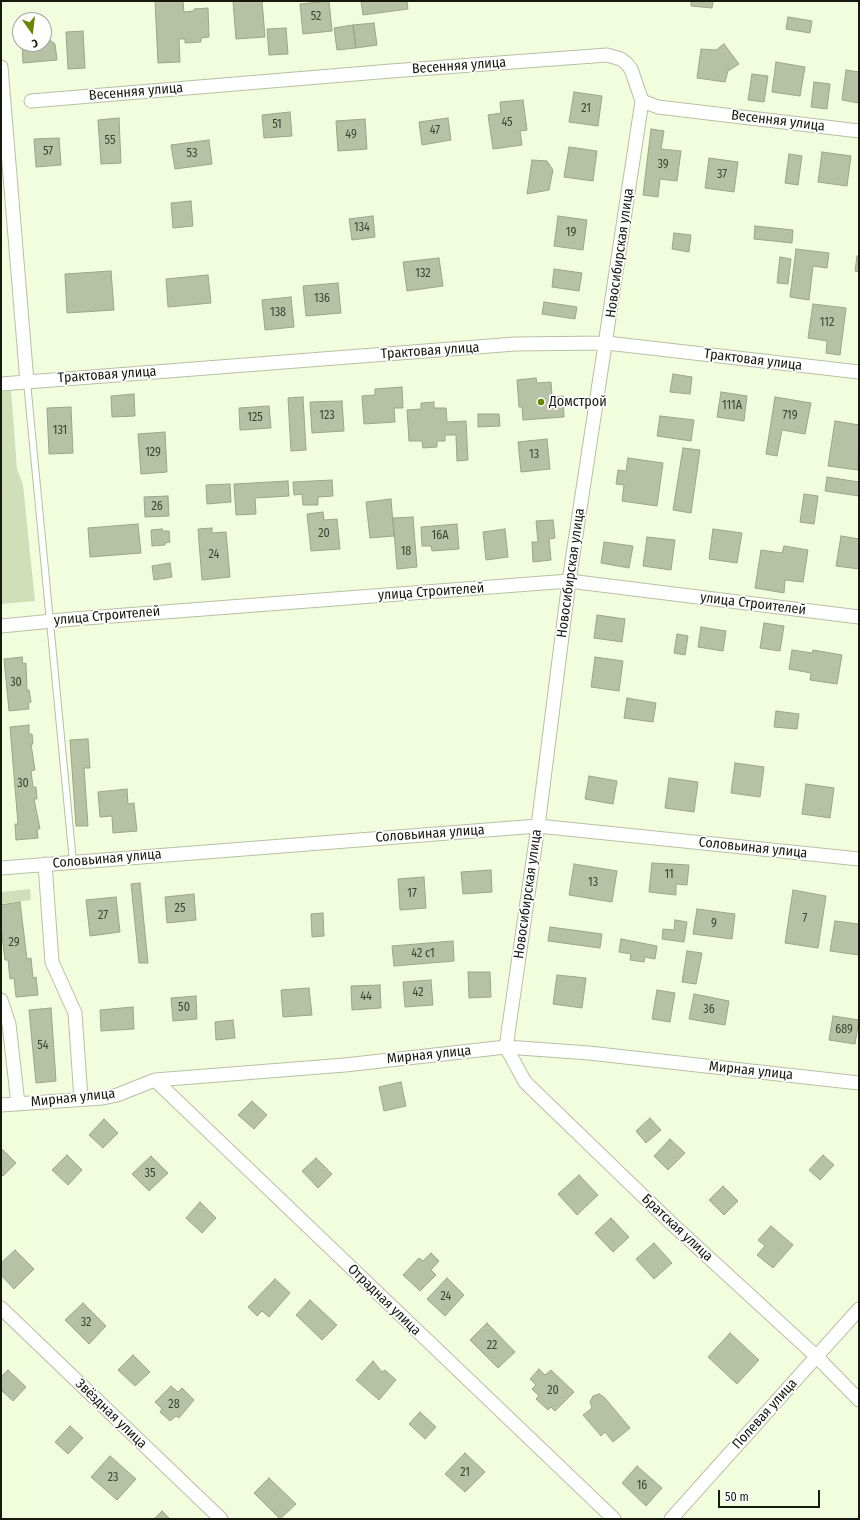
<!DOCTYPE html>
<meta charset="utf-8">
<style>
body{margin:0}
#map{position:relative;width:860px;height:1520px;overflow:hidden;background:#f2fdde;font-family:"Fira Sans Condensed",sans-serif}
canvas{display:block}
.frame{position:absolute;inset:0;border:2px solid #15190e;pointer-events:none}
.north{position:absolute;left:12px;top:12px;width:40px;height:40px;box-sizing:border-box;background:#fff;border:1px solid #a1a39f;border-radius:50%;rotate:166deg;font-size:11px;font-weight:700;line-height:16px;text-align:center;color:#15190e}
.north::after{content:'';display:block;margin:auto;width:14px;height:18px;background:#688700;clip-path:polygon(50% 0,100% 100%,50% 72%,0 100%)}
.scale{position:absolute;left:718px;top:1490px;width:102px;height:18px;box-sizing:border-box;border:2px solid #15190e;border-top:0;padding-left:5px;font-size:12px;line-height:14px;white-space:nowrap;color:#15190e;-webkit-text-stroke:3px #fff;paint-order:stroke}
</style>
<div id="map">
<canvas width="860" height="1520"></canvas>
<div class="frame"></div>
<div class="north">С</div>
<div class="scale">50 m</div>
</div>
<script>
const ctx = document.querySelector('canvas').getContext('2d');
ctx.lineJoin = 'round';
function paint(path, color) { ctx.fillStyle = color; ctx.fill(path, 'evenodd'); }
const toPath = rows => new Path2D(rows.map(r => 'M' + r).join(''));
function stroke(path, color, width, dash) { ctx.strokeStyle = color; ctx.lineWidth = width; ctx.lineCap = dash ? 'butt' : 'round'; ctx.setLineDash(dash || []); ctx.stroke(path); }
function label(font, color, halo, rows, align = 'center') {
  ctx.font = font + ' "Fira Sans Condensed",sans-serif'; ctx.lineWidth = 3.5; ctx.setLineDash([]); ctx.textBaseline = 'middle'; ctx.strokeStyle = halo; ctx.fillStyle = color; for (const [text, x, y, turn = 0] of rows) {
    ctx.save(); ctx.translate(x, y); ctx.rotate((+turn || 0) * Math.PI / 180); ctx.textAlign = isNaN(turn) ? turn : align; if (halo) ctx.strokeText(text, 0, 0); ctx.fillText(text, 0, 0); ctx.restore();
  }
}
const green = toPath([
 [1,390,11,390,17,469,23,485,35,601,1,604],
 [30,889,31,900,1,904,1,892]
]);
const building = toPath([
 [155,1,183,1,184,12,194,11,194,9,208,8,209,37,201,38,201,42,185,43,185,39,179,39,180,62,158,63,155,1],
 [233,1,262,1,265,37,236,39,233,1],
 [329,1,332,31,303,34,300,4,329,1],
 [361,1,407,1,408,9,363,15,361,1],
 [691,1,713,1,712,8,691,6,691,1],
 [788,17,812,21,810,33,786,29,788,17],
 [374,23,377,45,356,48,353,25,374,23],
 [353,25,356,48,337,50,334,28,353,25],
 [286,28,288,54,269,55,267,29,286,28],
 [83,31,85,68,68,69,66,32,83,31],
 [44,35,55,44,57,60,23,63,22,44,44,44,44,35],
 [724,44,739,64,728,71,725,82,697,78,701,49,716,50,724,44],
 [776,62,805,67,800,96,772,92,776,62],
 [846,70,859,72,859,103,842,100,846,70],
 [752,74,768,76,764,102,748,100,752,74],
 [814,82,830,84,827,109,811,107,814,82],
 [574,92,602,96,598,126,569,122,574,92],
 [523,100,527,130,520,131,522,145,493,149,488,115,501,113,500,102,523,100],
 [290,112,292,136,264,138,262,115,290,112],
 [119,118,121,163,101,164,98,120,119,118],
 [448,118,451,140,422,145,419,122,448,118],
 [365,119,367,149,338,151,336,121,365,119],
 [651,129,664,131,661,149,681,151,677,181,660,179,658,197,643,195,651,129],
 [59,138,61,165,36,167,34,139,59,138],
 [209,140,212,164,175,169,171,145,209,140],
 [569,147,597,151,593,181,564,177,569,147],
 [822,152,851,156,847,186,818,182,822,152],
 [789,154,802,156,798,185,785,183,789,154],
 [709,158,738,162,734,192,705,188,709,158],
 [532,160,547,161,553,170,549,190,527,194,532,160],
 [191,201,193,226,173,228,171,203,191,201],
 [373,216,375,237,352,240,349,219,373,216],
 [558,216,587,220,583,250,554,246,558,216],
 [755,226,793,230,792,243,754,239,755,226],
 [674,233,691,235,689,252,672,249,674,233],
 [796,249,829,253,827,268,813,266,809,300,790,297,796,249],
 [857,256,859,257,859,272,855,271,857,256],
 [780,257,791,259,788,284,777,283,780,257],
 [439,258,443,286,407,291,403,262,439,258],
 [554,269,582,273,579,291,552,287,554,269],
 [111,271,114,310,67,313,65,274,111,271],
 [208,275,211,303,168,307,166,279,208,275],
 [338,283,341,313,306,316,303,286,338,283],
 [291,297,294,327,265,330,262,300,291,297],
 [544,302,577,307,575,319,542,314,544,302],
 [813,304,846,308,840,355,826,353,827,341,808,338,813,304],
 [673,374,692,377,690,394,670,392,673,374],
 [536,378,537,383,551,382,552,397,563,396,564,417,523,420,522,407,519,407,517,380,536,378],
 [402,387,403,408,394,408,395,422,364,424,362,396,375,395,375,389,402,387],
 [721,392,747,396,744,421,717,417,721,392],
 [134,394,135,416,112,417,111,396,134,394],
 [303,397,306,450,291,451,288,398,303,397],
 [775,397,811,403,805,434,782,430,777,456,766,454,775,397],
 [342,401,344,431,312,433,310,402,342,401],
 [434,402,434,408,446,408,447,422,466,421,468,460,457,461,456,435,445,435,445,441,437,441,437,447,423,448,422,441,409,441,407,410,421,409,421,403,434,402],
 [269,406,271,428,240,430,239,408,269,406],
 [71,407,73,453,49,454,47,408,71,407],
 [478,414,499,414,500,426,478,427,478,414],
 [660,416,694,420,691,441,657,436,660,416],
 [835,421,859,425,858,470,828,466,835,421],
 [165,432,167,472,141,474,138,434,165,432],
 [547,439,550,469,521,472,518,442,547,439],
 [683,448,700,450,691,513,673,510,683,448],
 [628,458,663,463,657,506,622,501,624,485,616,484,618,470,626,471,628,458],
 [827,477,859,482,859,496,825,491,827,477],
 [332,480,333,496,318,497,318,505,303,505,302,494,294,495,293,482,332,480],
 [288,481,289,496,255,498,256,514,236,515,234,484,288,481],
 [230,484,231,502,207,504,206,485,230,484],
 [804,494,818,496,814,524,800,522,804,494],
 [168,496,169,516,145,517,144,497,168,496],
 [391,499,394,536,370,538,366,502,391,499],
 [323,512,324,520,337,519,340,549,311,551,307,514,323,512],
 [413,517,417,567,397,569,393,518,413,517],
 [553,520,555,538,549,539,551,560,533,562,532,542,538,542,536,521,553,520],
 [138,524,141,553,90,557,88,528,138,524],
 [457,524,459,549,432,551,431,546,422,546,421,527,457,524],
 [212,528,212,533,226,532,230,577,202,580,198,529,212,528],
 [162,529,162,531,169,531,170,542,165,543,165,545,152,546,151,530,162,529],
 [505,529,508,557,486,560,483,532,505,529],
 [713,529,742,533,737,563,709,559,713,529],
 [841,536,859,539,859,569,836,566,841,536],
 [647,537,675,540,671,570,643,566,647,537],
 [604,542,633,546,629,568,601,563,604,542],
 [784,546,808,550,803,582,785,580,784,593,755,588,761,550,782,553,784,546],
 [170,563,172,577,154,580,152,566,170,563],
 [597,615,625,619,622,642,594,638,597,615],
 [764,623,784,626,780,651,760,648,764,623],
 [701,627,726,631,723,651,698,647,701,627],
 [677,634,688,636,685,655,674,653,677,634],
 [792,650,812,653,813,650,842,655,837,684,810,680,811,673,789,669,792,650],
 [22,657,23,664,26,663,27,690,29,690,31,702,28,703,29,709,9,711,4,659,22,657],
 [595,657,623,661,619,691,591,687,595,657],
 [627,698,656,703,653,722,624,718,627,698],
 [776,711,799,714,797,729,774,727,776,711],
 [29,725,29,734,32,734,33,744,31,744,35,770,31,771,33,787,36,787,37,799,34,799,40,829,37,829,38,838,16,840,15,824,18,824,10,727,29,725],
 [88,739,90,768,84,768,88,826,76,826,70,740,88,739],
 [735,763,764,767,760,797,731,793,735,763],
 [589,776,617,781,613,804,585,799,589,776],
 [669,778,698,782,694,812,665,808,669,778],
 [806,784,834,788,830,818,802,814,806,784],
 [127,789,128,804,134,803,137,831,113,833,112,816,100,817,98,792,127,789],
 [652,863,689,865,687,885,676,884,676,895,649,892,652,863],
 [574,864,617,871,612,902,569,895,574,864],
 [491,870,492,892,463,894,461,872,491,870],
 [424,877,426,908,400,910,398,879,424,877],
 [140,883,148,963,139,963,131,884,140,883],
 [793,890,826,896,818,948,785,943,793,890],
 [194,894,196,920,167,923,165,897,194,894],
 [116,897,120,932,90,936,86,900,116,897],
 [20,902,27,959,31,958,33,978,36,977,38,995,16,997,14,978,10,979,8,960,5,960,1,928,1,905,20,902],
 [697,909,735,914,732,939,693,934,697,909],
 [323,913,324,936,312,937,311,914,323,913],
 [675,920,687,922,684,942,662,939,663,929,674,930,675,920],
 [835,921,859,924,859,955,830,951,835,921],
 [550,927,602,934,600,948,548,941,550,927],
 [621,939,657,946,655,959,645,957,644,962,630,960,631,954,619,952,621,939],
 [453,941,454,961,394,966,392,946,453,941],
 [687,951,702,953,696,984,682,982,687,951],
 [468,972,490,972,491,997,469,998,468,972],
 [557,975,586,978,582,1008,553,1004,557,975],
 [431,980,433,1005,405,1007,403,982,431,980],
 [380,985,381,1008,352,1010,351,986,380,985],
 [309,988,312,1015,283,1017,281,990,309,988],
 [657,990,675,993,670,1022,652,1019,657,990],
 [694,994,729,1001,725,1025,689,1019,694,994],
 [196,996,197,1019,173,1021,171,998,196,996],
 [133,1007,134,1029,101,1031,100,1010,133,1007],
 [51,1008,56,1081,36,1083,29,1010,51,1008],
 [833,1016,859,1020,855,1044,829,1040,833,1016],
 [233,1020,235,1038,216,1040,215,1022,233,1020],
 [401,1082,406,1106,384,1111,379,1087,401,1082],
 [252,1101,267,1115,254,1129,238,1115,252,1101],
 [650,1118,661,1130,646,1143,636,1131,650,1118],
 [104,1119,118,1133,103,1148,89,1135,104,1119],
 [670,1139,685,1153,668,1170,654,1156,670,1139],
 [1,1148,16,1163,3,1176,1,1174,1,1148],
 [67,1155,82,1170,68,1185,52,1170,67,1155],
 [823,1155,834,1165,820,1180,809,1170,823,1155],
 [151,1156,168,1173,149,1191,132,1174,151,1156],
 [316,1158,332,1174,318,1188,302,1171,316,1158],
 [579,1175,598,1195,577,1215,558,1194,579,1175],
 [723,1186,738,1201,724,1215,709,1200,723,1186],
 [200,1202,216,1218,202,1233,186,1218,200,1202],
 [611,1218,629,1237,613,1252,595,1233,611,1218],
 [771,1226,793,1245,773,1268,757,1255,765,1246,758,1240,771,1226],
 [654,1243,672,1263,654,1279,636,1259,654,1243],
 [15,1250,34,1269,14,1289,1,1275,1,1263,15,1250],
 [431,1253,439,1261,431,1270,436,1275,420,1291,403,1275,419,1258,423,1261,431,1253],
 [447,1278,464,1295,445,1316,427,1299,447,1278],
 [275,1279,290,1293,269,1317,262,1311,257,1316,248,1307,275,1279],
 [310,1300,337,1325,322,1340,296,1315,310,1300],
 [83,1303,106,1326,89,1344,65,1320,83,1303],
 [487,1323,515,1352,498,1368,470,1340,487,1323],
 [730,1333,759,1360,737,1384,708,1357,730,1333],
 [133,1355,150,1372,135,1386,118,1370,133,1355],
 [373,1361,382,1372,385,1370,396,1380,379,1400,356,1380,373,1361],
 [539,1369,545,1375,551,1370,574,1392,555,1411,551,1407,548,1410,536,1399,539,1396,532,1389,536,1385,530,1379,539,1369],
 [8,1370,26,1387,13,1401,1,1390,1,1377,8,1370],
 [171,1386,178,1392,182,1388,194,1400,179,1418,176,1416,170,1421,160,1412,162,1409,155,1402,171,1386],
 [599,1394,604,1397,630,1428,613,1442,605,1432,601,1436,583,1415,592,1408,590,1402,593,1396,599,1394],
 [420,1412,436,1427,425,1439,409,1424,420,1412],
 [70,1426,83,1438,68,1454,55,1442,70,1426],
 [465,1453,485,1472,465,1492,445,1474,465,1453],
 [110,1456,136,1479,117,1500,91,1477,110,1456],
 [637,1466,662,1488,646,1506,622,1483,637,1466],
 [269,1478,296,1504,280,1519,254,1493,269,1478],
 [162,1511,170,1519,154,1519,162,1511]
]);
const lane = toPath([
 [27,382,73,862]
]);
const street = toPath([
 [1,67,27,382],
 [31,101,391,71,607,55,621,59,626,63,631,69,642,101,658,107,859,131],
 [642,101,569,581,538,826,506,1047,525,1082,671,1223,816,1356,859,1400],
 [1,384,515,344,607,343,859,372],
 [1,626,73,619,569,581,859,617],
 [45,864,52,962,75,1013,81,1099],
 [1,868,538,826,859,859],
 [1,1000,9,1024,18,1104],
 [155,1080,614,1519],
 [1,1105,103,1098,117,1095,155,1080,345,1065,506,1047,589,1053,859,1083],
 [1,1308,221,1519],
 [671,1519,859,1309]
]);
const markers = [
 [541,402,4,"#688700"]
];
const numberNames = [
 ["52",316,17],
 ["21",586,109],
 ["45",507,123],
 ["51",277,125],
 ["47",435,131],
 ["49",351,135],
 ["55",110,141],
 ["57",48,152],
 ["53",192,154],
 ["39",663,165],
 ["37",722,175],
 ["134",362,228],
 ["19",571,233],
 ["132",423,274],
 ["136",322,299],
 ["138",278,313],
 ["112",827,323],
 ["111А",732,406],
 ["123",327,416],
 ["719",790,416],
 ["125",255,418],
 ["131",60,431],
 ["129",153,453],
 ["13",534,455],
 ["26",157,507],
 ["20",324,534],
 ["16А",440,536],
 ["18",406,552],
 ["24",214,555],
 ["30",16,683],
 ["30",23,784],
 ["11",669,875],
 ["13",593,883],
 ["17",412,894],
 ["25",180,909],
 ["27",103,916],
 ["7",805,919],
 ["9",714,924],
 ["29",14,943],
 ["42 с1",423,954],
 ["42",418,993],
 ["44",366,997],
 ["50",184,1008],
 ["36",709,1010],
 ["689",844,1030],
 ["54",43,1046],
 ["35",150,1174],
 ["24",446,1297],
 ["32",86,1323],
 ["22",492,1346],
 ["20",553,1391],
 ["28",174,1405],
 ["21",465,1473],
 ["23",113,1478],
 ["16",642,1486]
];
const streetNames = [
 ["Весенняя улица",459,66,-4],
 ["Весенняя улица",136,92,-5],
 ["Весенняя улица",778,121,7],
 ["Новосибирская улица",620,253,-82],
 ["Трактовая улица",430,351,-4],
 ["Трактовая улица",753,360,7],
 ["Трактовая улица",107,375,-4],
 ["Новосибирская улица",571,573,-82],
 ["улица Строителей",431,592,-4],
 ["улица Строителей",753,604,7],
 ["улица Строителей",107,616,-5],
 ["Соловьиная улица",430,834,-4],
 ["Соловьиная улица",753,848,6],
 ["Соловьиная улица",107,859,-5],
 ["Новосибирская улица",528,894,-82],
 ["Мирная улица",429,1055,-6],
 ["Мирная улица",751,1071,6],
 ["Мирная улица",73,1098,-6],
 ["Братская улица",677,1228,43],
 ["Отрадная улица",384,1300,44],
 ["Звёздная улица",111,1414,44],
 ["Полевая улица",765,1414,-48]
];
const poiNames = [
 ["Домстрой",549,402]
];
paint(green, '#d1dfb8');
paint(building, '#b7c2a4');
stroke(building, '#9ba689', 1);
stroke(lane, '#b6c1a3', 8);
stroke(street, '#b6c1a3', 15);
stroke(lane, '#fff', 6);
stroke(street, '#fff', 13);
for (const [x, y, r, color] of markers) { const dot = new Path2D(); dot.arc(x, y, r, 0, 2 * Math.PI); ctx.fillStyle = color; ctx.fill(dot); stroke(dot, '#fff', 1.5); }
label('12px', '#3e4334', null, numberNames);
label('14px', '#15190e', '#fff', streetNames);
label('14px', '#15190e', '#fff', poiNames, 'left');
</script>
